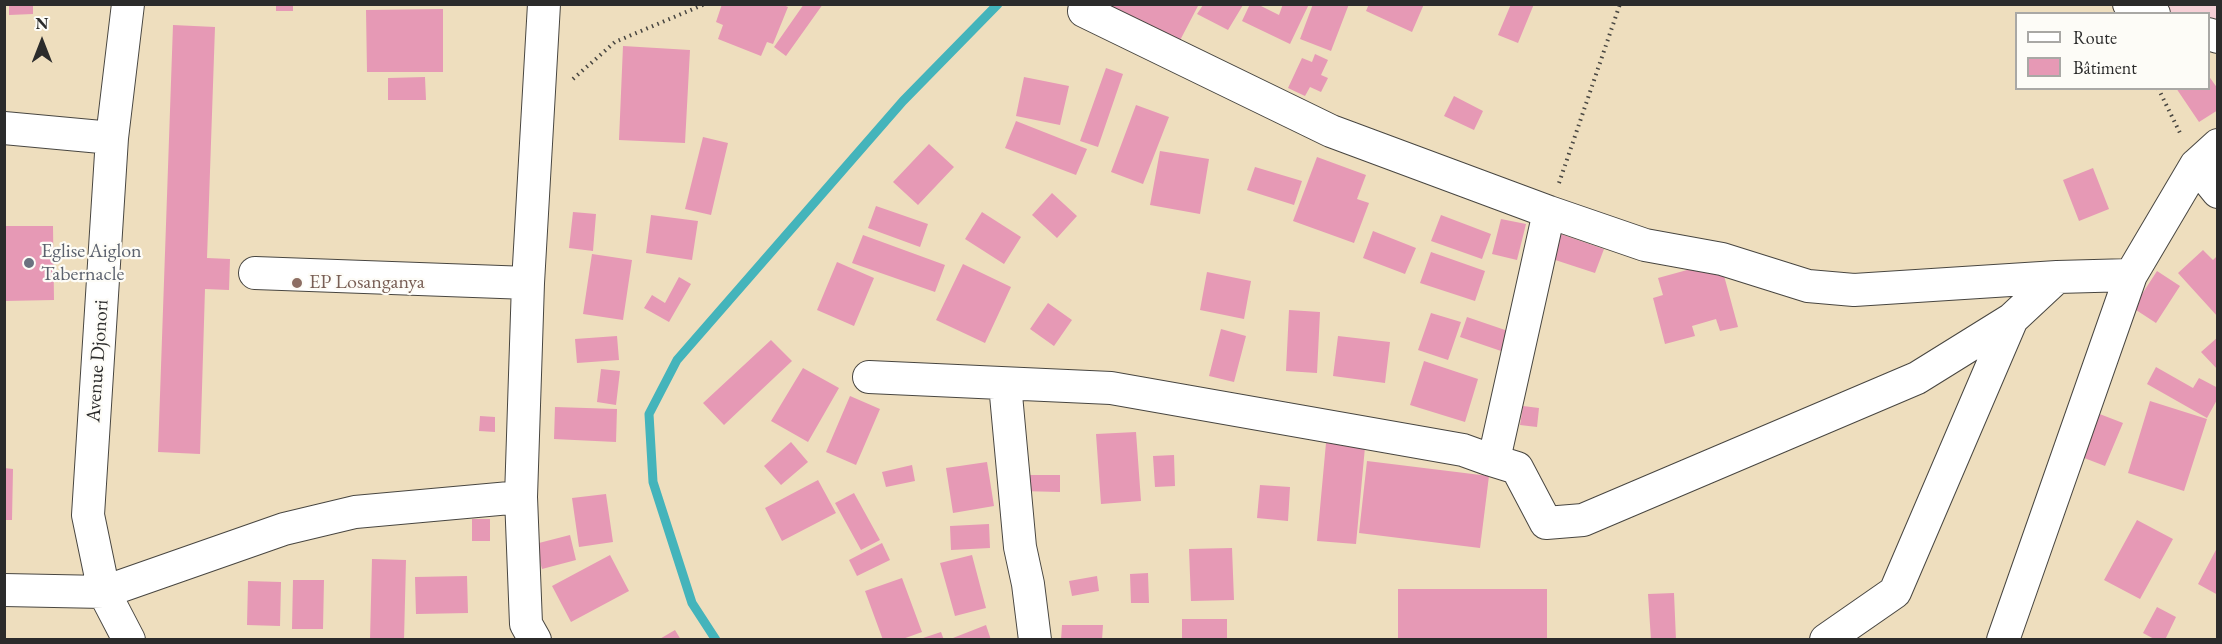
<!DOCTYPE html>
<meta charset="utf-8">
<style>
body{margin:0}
#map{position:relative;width:2222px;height:644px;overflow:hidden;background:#eedebe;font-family:"EB Garamond",serif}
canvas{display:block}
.frame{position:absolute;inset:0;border:6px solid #2b2b2b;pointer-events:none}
.legend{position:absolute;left:2015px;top:12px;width:195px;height:78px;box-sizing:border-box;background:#fdfcf7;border:2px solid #a9a8a5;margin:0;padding:8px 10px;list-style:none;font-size:18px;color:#2b2b2b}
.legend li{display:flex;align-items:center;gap:12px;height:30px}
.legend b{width:30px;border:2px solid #a9a8a5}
.north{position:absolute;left:12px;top:12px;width:60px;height:60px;-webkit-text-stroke:4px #fdfcf7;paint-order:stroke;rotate:0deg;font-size:16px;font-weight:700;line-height:24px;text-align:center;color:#2b2b2b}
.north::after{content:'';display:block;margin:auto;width:21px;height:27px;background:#2b2b2b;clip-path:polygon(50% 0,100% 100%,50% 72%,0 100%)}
</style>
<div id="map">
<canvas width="2222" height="644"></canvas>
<div class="frame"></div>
<ul class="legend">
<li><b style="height:8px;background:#fff"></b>Route</li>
<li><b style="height:16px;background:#e699b5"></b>Bâtiment</li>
</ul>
<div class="north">N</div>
</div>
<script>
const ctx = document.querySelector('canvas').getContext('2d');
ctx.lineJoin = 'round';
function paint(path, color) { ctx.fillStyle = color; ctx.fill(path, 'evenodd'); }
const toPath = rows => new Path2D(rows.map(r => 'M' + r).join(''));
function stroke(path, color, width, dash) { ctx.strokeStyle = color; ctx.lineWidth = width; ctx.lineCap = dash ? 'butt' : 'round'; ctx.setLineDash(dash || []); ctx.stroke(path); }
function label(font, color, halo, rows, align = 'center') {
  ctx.font = font + ' "EB Garamond",serif'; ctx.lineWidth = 4.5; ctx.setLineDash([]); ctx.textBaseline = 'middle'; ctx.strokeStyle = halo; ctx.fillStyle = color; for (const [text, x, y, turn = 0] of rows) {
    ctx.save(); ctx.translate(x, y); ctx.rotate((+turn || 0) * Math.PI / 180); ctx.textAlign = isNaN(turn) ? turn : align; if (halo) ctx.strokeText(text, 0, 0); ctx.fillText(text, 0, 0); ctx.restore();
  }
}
const built = toPath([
 [2110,5,2217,5,2217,23,2209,22,2208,14,2137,13]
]);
const stream = toPath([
 [716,640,692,603,653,482,649,414,677,360,903,101,998,4]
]);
const building = toPath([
 [9,4,33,4,33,14,9,15],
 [276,4,293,4,293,11,276,11],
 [722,4,781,4,788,7,773,44,767,42,761,56,718,39,723,25,716,22],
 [804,4,823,4,786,56,774,47],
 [1110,4,1199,4,1175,50,1105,14],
 [1250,4,1257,4,1279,15,1283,4,1309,4,1290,44,1242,21],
 [1313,4,1349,4,1331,51,1300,39],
 [1369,4,1424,4,1412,32,1366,11],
 [1511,4,1534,4,1518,43,1498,35],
 [1203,5,1243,5,1228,30,1197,14],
 [443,9,443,72,367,72,366,10],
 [173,25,215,27,207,258,230,259,229,290,205,289,200,454,158,452],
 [623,46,690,50,685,143,619,140],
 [1315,54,1328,60,1321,75,1328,78,1321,92,1310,87,1305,96,1288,88,1302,58,1312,62],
 [1106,68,1123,74,1098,147,1080,141],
 [2208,75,2218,89,2218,110,2199,122,2176,88,2208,88],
 [425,77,426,100,388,100,388,78],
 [1024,77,1069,86,1060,125,1016,116],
 [1454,96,1483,111,1474,130,1444,116],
 [1136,105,1169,117,1143,184,1111,172],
 [1016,121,1087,149,1076,175,1005,148],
 [703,137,728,143,711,215,685,209],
 [929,144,954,167,918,205,893,182],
 [1160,151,1209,159,1200,214,1150,205],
 [1317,157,1366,175,1357,199,1369,203,1354,243,1293,221],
 [1255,167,1302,181,1294,205,1247,190],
 [2093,168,2109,209,2079,221,2063,180],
 [1052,193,1077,216,1057,238,1032,215],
 [876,206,928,224,920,247,868,228],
 [573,212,596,214,593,251,569,248],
 [982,212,1021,237,1004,264,965,239],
 [651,215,698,221,692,260,646,253],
 [1441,215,1491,234,1482,259,1431,241],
 [1501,219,1526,224,1517,260,1492,254],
 [4,226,53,226,54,300,4,301],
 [1373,231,1416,248,1405,274,1363,258],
 [1552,231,1604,249,1595,273,1543,256],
 [863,235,945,265,935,292,852,263],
 [2203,250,2213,260,2218,255,2218,317,2178,273],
 [1431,252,1485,271,1475,301,1420,283],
 [592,254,632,260,623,320,583,314],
 [1720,261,1738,327,1720,331,1716,319,1692,326,1695,336,1665,344,1653,298,1663,295,1658,278],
 [837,262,874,278,854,326,817,310],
 [963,264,1011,287,985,343,936,320],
 [2157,271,2180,286,2156,323,2133,308],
 [1207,272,1251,281,1244,319,1200,310],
 [679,277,691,284,669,322,644,308,652,295,665,303],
 [1048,303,1072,320,1054,346,1030,329],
 [1289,310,1320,312,1317,373,1286,371],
 [1431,313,1461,322,1448,360,1418,350],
 [1467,317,1508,331,1501,351,1460,337],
 [1221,329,1246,336,1234,382,1209,376],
 [617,336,619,360,577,363,575,339],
 [1338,336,1390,342,1385,383,1333,376],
 [2218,337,2218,370,2201,352],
 [771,340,792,361,724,425,703,403],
 [1424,361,1478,379,1465,422,1410,405],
 [2156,367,2193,388,2199,378,2218,388,2218,398,2207,418,2147,384],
 [803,368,839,388,808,442,771,421],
 [601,369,620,371,616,405,597,402],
 [850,396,880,409,856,465,826,452],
 [2150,401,2207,419,2184,491,2128,473],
 [1523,406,1539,408,1537,427,1520,425],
 [555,407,617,409,616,442,554,439],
 [2097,413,2123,423,2105,466,2079,456],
 [480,416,495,417,495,432,479,431],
 [1136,432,1141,501,1101,504,1096,434],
 [791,442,808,462,781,485,764,466],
 [1326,443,1365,447,1356,544,1317,541],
 [1174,455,1175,486,1155,487,1153,456],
 [1367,461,1489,476,1480,548,1359,533],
 [987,462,994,506,953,513,946,468],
 [912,465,915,481,886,487,882,472],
 [4,468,13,469,12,520,4,520],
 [1021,475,1060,475,1060,492,1020,491],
 [818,480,836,513,782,541,765,508],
 [1260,485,1290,487,1288,521,1257,518],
 [854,493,880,540,861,550,835,503],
 [606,494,613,542,579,547,572,498],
 [472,519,490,519,490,541,472,541],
 [2137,520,2173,539,2140,599,2104,580],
 [989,524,990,548,951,550,950,526],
 [570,535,576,560,542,569,535,544],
 [882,543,890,560,857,576,849,560],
 [2218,546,2218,595,2198,584],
 [1232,548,1234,600,1191,601,1189,549],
 [610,555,629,591,571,622,552,586],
 [972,555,986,608,955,616,940,563],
 [372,559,406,560,404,640,370,640],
 [1148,573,1149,603,1131,603,1130,574],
 [467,576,468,613,416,614,415,577],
 [1097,576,1099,591,1072,596,1069,581],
 [902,578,922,632,900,640,883,640,865,591],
 [293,580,324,580,323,629,292,629],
 [248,581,281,582,280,626,247,625],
 [1398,589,1547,589,1547,638,1398,638],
 [1674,593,1676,640,1651,640,1648,594],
 [2157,607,2176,617,2165,640,2156,640,2143,633],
 [1182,619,1227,619,1227,640,1182,640],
 [986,625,991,640,954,640,953,638],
 [1062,625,1103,625,1102,640,1061,640],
 [675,630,681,640,658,640],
 [941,632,944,640,920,640,920,639]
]);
const path = toPath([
 [573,79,615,42,705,4],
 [2158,88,2181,135],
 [1559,183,1620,4]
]);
const minor = toPath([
 [128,4,112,138,88,515,104,592,129,640],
 [2129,4,2154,14],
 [1084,11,1331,131,1549,212,1645,245,1722,259,1808,286,1854,290,2057,277,2131,275],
 [2208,34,2218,37],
 [4,128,112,138],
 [2196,165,2218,192],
 [255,273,528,283],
 [869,377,1111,388,1463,450,1488,459,1495,455,1549,212],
 [1005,384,1020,547,1028,584,1035,640],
 [1488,459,1517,468,1546,523,1583,520,1917,378,2012,319,2057,277],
 [4,590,104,592,284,529,355,512,521,497],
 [535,640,526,624,521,497,528,283,544,4],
 [1826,640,1895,592,2012,319],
 [2003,640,2131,275,2196,165,2218,145]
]);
const markers = [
 [29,263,6,"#6b7280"],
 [297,283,6,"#8d6e63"]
];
const worshipNames = [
 ["Eglise Aiglon",41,252],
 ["Tabernacle",41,275]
];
const educationNames = [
 ["EP Losanganya",309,283]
];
const streetNames = [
 ["Avenue Djonori",98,361,-86]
];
paint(built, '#f6cfd6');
stroke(stream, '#44b4bb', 9);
paint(building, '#e699b5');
stroke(minor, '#484641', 34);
stroke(path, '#484641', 4, [1.5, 4.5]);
stroke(minor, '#fff', 32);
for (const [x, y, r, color] of markers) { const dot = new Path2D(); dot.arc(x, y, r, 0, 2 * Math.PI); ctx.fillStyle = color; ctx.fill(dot); stroke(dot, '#fdfcf7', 2); }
label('20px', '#5b616d', '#fdfcf7', worshipNames, 'left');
label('20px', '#785e54', '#fdfcf7', educationNames, 'left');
label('20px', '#2b2b2b', '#fdfcf7', streetNames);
</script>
